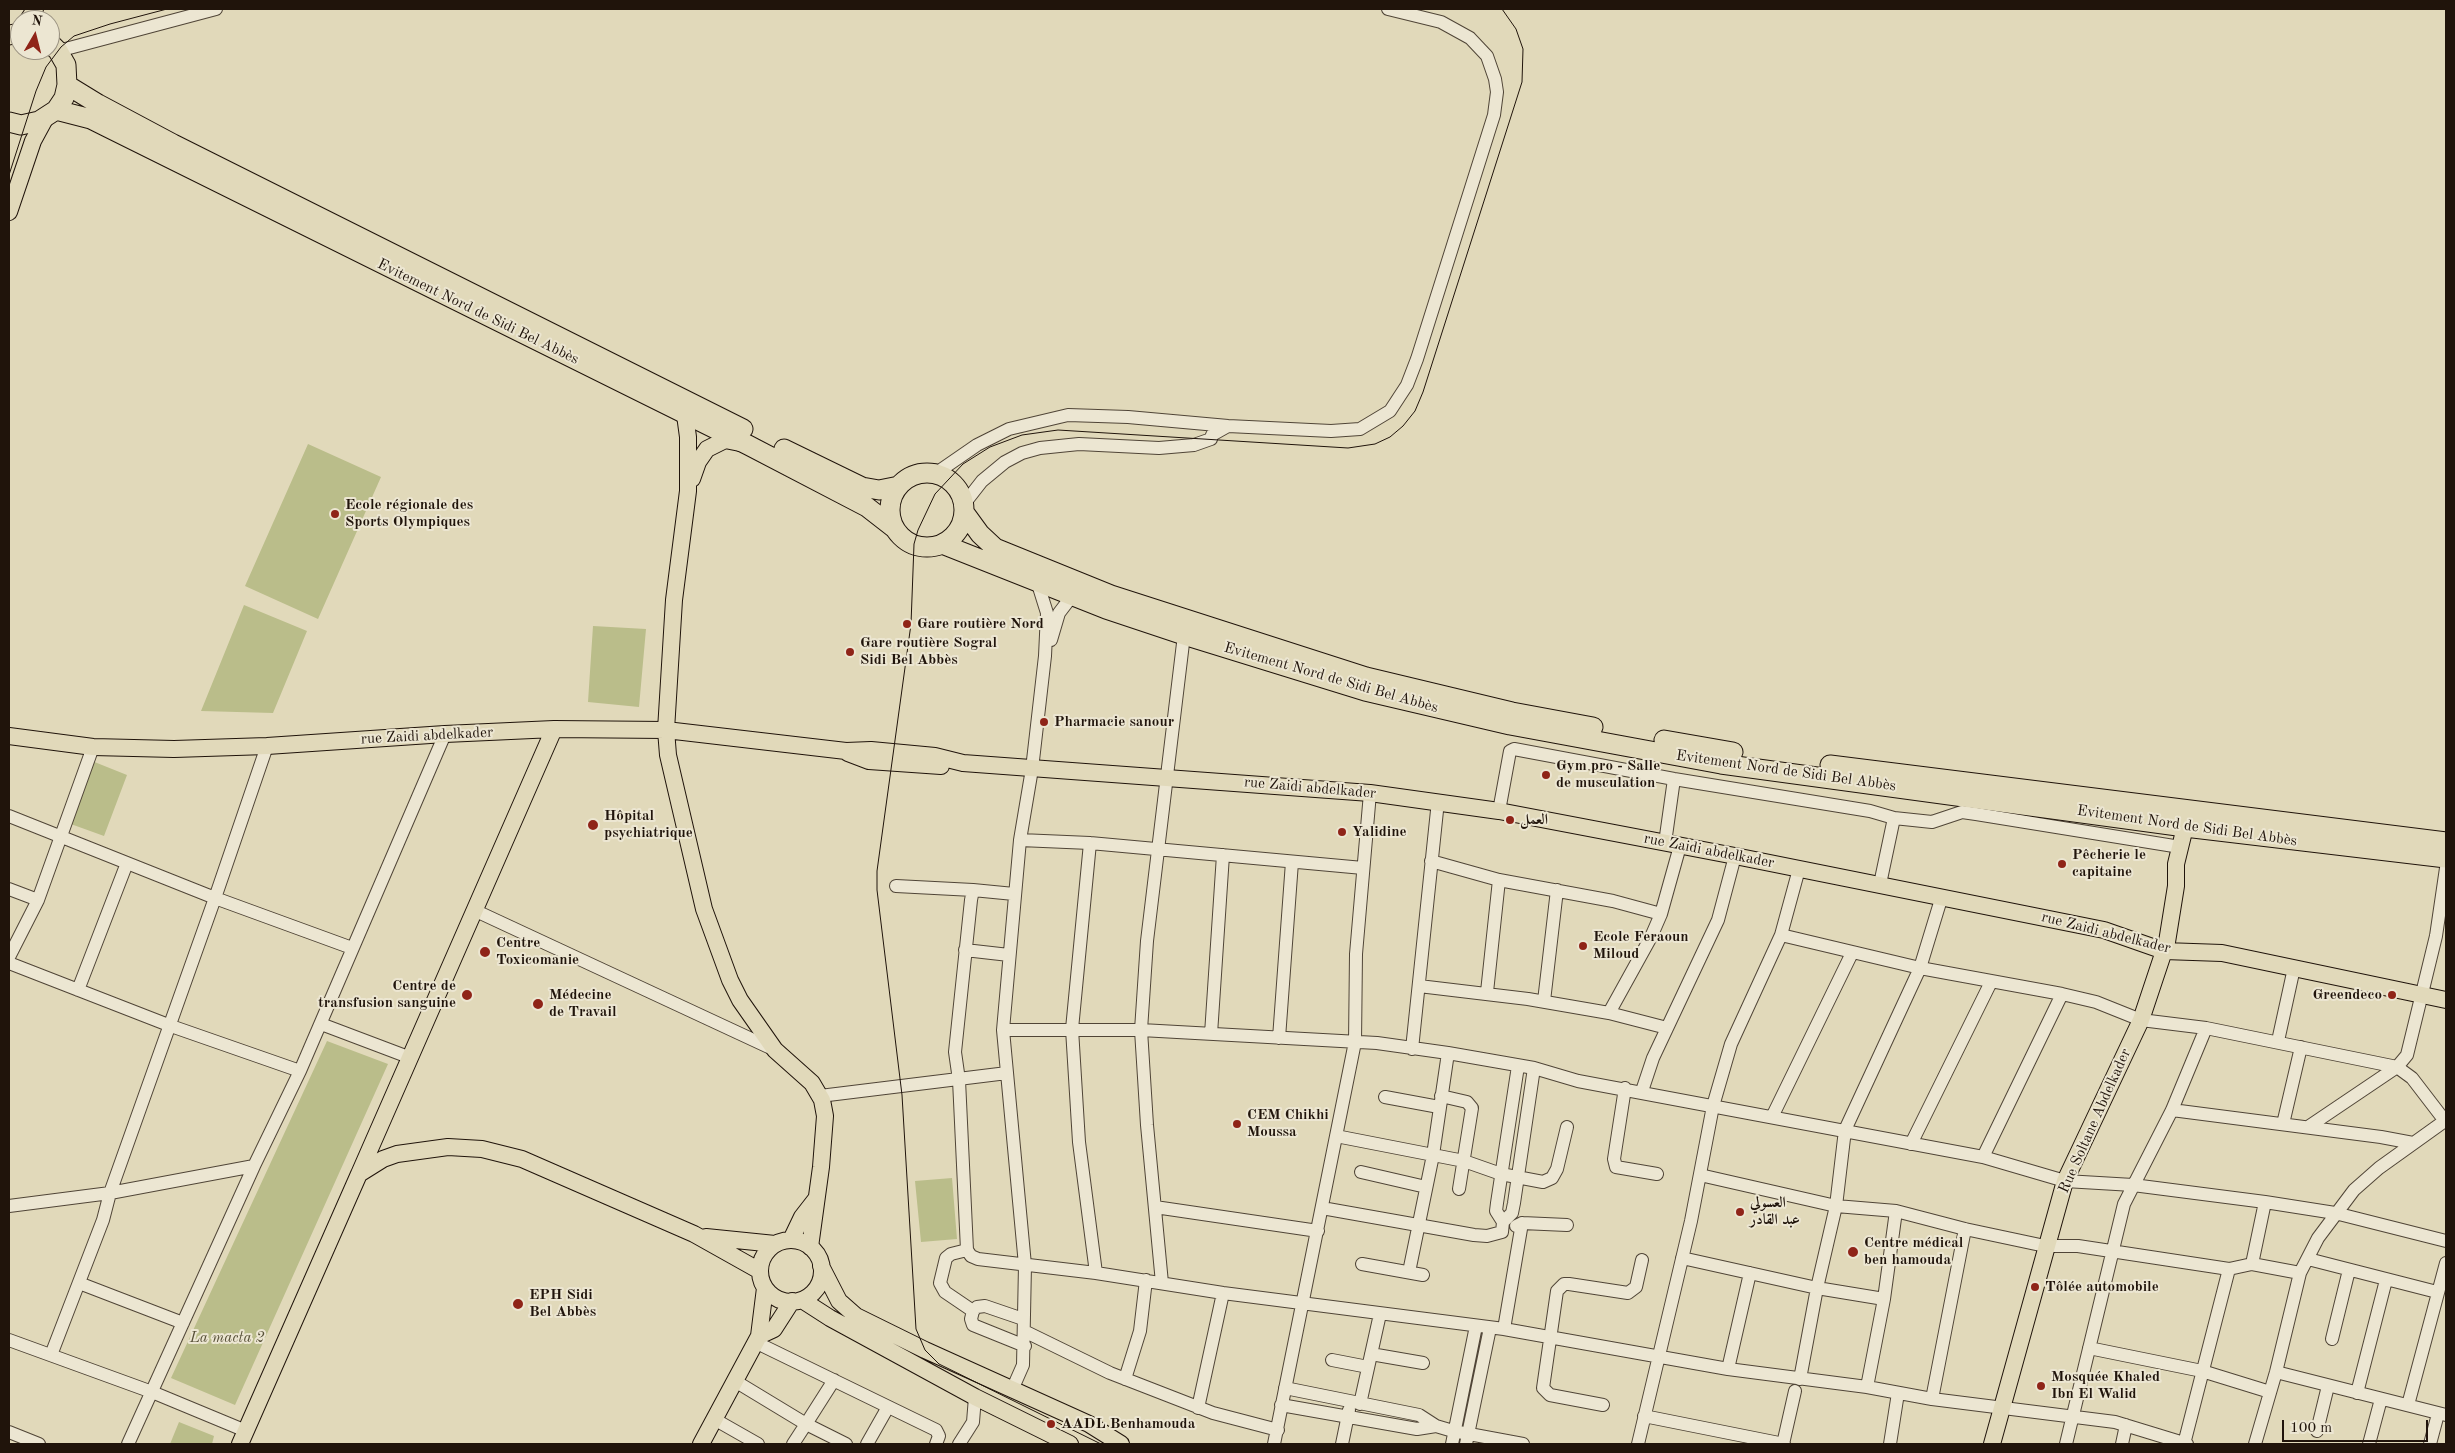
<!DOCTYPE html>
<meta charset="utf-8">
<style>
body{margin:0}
#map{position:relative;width:2455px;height:1453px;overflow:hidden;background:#e1d9ba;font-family:"Old Standard TT",serif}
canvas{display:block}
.frame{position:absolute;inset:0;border:10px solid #20140b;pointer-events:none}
.north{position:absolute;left:10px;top:10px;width:50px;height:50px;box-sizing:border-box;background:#ece6d2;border:1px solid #9a9282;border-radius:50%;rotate:8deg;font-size:14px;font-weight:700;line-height:20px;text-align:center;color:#20140b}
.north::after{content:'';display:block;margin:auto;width:18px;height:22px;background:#8f2418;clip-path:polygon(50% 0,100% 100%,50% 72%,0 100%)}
.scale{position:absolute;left:2282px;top:1420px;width:146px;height:22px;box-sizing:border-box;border:2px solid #20140b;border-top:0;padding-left:6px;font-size:15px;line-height:18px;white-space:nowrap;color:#20140b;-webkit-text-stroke:4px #ece6d2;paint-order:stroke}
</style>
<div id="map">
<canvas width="2455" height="1453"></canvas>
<div class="frame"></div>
<div class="north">N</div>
<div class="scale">100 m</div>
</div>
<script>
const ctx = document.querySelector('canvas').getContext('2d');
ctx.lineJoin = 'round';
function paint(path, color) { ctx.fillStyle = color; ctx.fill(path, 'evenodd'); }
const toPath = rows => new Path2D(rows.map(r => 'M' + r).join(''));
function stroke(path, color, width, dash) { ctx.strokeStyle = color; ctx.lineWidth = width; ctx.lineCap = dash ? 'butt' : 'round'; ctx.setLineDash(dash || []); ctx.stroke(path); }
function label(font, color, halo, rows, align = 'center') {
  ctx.font = font + ' "Old Standard TT",Amiri,serif'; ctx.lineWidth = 4; ctx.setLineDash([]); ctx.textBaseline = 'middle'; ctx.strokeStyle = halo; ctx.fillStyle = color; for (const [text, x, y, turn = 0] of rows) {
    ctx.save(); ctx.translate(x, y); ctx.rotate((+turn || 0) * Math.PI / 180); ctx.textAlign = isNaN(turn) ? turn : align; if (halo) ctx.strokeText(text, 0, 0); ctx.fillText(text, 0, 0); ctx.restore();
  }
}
const green = toPath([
 [308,444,381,477,318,619,245,586],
 [244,605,307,631,273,713,201,711],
 [593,626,646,629,639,707,588,702],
 [92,761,127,775,104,836,68,823],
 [327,1041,388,1064,235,1405,171,1378],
 [952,1178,957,1239,921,1242,915,1181],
 [179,1422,214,1436,212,1444,170,1444]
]);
const minor = toPath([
 [58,51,216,9],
 [935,474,977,445,1009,429,1068,415,1128,417,1228,426,1331,431,1360,429,1390,411,1407,385,1417,359,1494,115,1497,92,1495,79,1487,56,1470,38,1441,22,1388,9],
 [964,504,982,481,1005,462,1022,453,1040,448,1079,444,1159,448,1194,445,1211,439,1212,435,1228,426],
 [1051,640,1059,613,1072,596],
 [1499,811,1510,751,1514,749,1674,779,1870,811,1894,818,1880,884],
 [9,816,215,898,352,948],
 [1894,818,1932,822,1962,812,1976,814,2180,847],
 [1020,840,1090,843,1363,868],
 [1090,843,1072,1029,1079,1142,1096,1273],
 [1665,843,1674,779],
 [1431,861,1499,880,1613,901,1661,914],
 [896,886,973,890],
 [9,889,38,900],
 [1014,894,973,890,971,900,955,1052,959,1080,967,1250,971,1256,978,1259,1096,1273,1223,1293,1504,1329,1728,1369,1867,1387,1932,1399,2115,1422,2187,1444],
 [476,911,775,1050],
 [1781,935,1920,968,2062,994,2096,1002,2141,1020,2206,1028,2397,1067,2412,1078,2445,1121],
 [965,950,1009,955],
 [9,957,38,900,93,747],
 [9,963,171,1026,300,1071,445,734],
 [1419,986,1528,999,1609,1013,1667,1028],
 [78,990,127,863],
 [1487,992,1499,880],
 [1544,1001,1557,890],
 [1609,1013,1651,937,1661,914,1680,846],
 [321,1024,411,1058],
 [1003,1030,1141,1030,1377,1043,1448,1053,1534,1068,1578,1081,1983,1157,2065,1181,2133,1185,2265,1202,2335,1213,2446,1241],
 [1211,1034,1223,855],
 [1279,1038,1292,862],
 [2278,1041,2294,968],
 [1412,1049,1438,801],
 [1625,1088,1614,1159,1616,1167,1657,1174],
 [1642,1091,1653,1058,1718,920,1735,856],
 [820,1096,1007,1073],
 [1441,1096,1467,1102,1472,1108,1459,1189],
 [1385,1097,1439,1107],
 [2172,1110,2381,1137,2413,1143],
 [1772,1117,1852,953],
 [2283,1124,2301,1047],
 [2308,1127,2397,1067,2407,1055,2436,936,2446,868],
 [1336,1136,1464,1161,1501,1174,1543,1182,1552,1178,1557,1169,1567,1127],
 [1911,1144,1991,982],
 [1983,1157,2062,994],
 [1361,1172,1426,1187],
 [1700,1175,1836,1206,1896,1211,1965,1229,2045,1246,2078,1246,2229,1269,2252,1264,2300,1273],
 [110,1193,215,898,267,746],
 [110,1193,254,1166,300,1071],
 [9,1206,110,1193,103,1220,51,1355],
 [1155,1207,1318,1231],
 [1322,1208,1474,1235,1487,1236,1502,1232,1503,1222,1496,1211,1497,1203,1518,1066],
 [1503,1222,1512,1213,1514,1203,1534,1068],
 [1516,1226,1522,1223,1567,1225],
 [967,1250,951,1254,946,1258,940,1283,945,1292,973,1311],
 [1682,1258,1817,1288,1884,1299],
 [2308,1259,2437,1292],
 [1362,1264,1423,1275],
 [2252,1264,2265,1202],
 [1409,1272,1433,1155,1448,1053],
 [79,1283,183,1323],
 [1162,1283,1147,1125,1141,1030,1147,941,1184,635],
 [1023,1319,985,1306,977,1307,973,1311,971,1319,973,1325,1025,1346],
 [1504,1329,1522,1223],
 [1024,1331,1110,1373,1213,1413,1278,1430],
 [2332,1339,2349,1270],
 [9,1340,152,1392,246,1431],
 [755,1342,936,1430,939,1436,936,1444],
 [2089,1348,2202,1371,2270,1392],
 [1371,1354,1423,1363],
 [1332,1360,1368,1367],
 [1728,1369,1750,1273],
 [2276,1372,2446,1415],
 [1125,1379,1140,1331,1146,1280],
 [1800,1379,1817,1288,1836,1206,1845,1130,1920,968,1942,896],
 [735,1381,806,1424,834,1380],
 [1867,1387,1884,1299,1896,1211],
 [1285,1388,1419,1415,1436,1426,1453,1431,1523,1444],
 [1012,1390,1023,1365,1025,1265,1003,1030,1020,840,1032,769,1045,656,1047,613,1037,581],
 [2357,1393,2386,1280],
 [1932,1399,1965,1229],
 [1360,1404,1380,1314],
 [1281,1405,1417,1429,1436,1426],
 [1603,1405,1550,1395,1543,1388,1557,1291,1564,1284,1569,1284,1628,1293,1636,1287,1642,1260],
 [2408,1405,2446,1263],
 [1198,1408,1223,1293],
 [1644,1416,1784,1444],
 [714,1419,758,1444],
 [2317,1431,2328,1386],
 [9,1432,39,1444],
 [128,1444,254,1166],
 [793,1444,806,1424,846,1444],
 [867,1444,888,1407],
 [959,1444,973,1422,975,1397],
 [1274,1444,1355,1042,1356,954,1370,793],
 [1342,1444,1349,1410],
 [1452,1444,1476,1326],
 [1466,1444,1490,1328],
 [1638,1444,1691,1221,1713,1106,1731,1044,1781,935,1799,869],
 [1783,1444,1795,1391],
 [1890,1444,1898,1393],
 [2066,1444,2124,1204,2172,1110,2206,1028],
 [2122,1444,2126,1425],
 [2184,1444,2229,1269],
 [2255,1444,2276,1372,2300,1273,2318,1238,2354,1190,2379,1168,2446,1120],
 [2369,1444,2381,1399],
 [2430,1444,2438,1414]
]);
const major = toPath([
 [28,20,35,9],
 [9,212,33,141,46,117],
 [685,415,688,437,688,491,674,600,666,730,668,755,704,909,730,980,740,1000,775,1050,812,1083,822,1100,825,1116,821,1167,810,1247],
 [692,479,698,462,707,449,725,440,740,443],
 [9,736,93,747,174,749,267,746,445,734,554,729,666,730,846,751,871,750,935,756,963,763,1370,793,1499,811,1735,856,2104,930,2164,951,2222,953,2446,1000],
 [848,753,869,761,941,766],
 [359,1174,554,729],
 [706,1237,775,1244],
 [791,1240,802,1217,816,1199],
 '760 1271a31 31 0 1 1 62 0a31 31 0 1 1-62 0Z',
 [821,1266,839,1301,856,1316,925,1350,1089,1424,1121,1444],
 [802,1300,830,1318,975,1397,1070,1444],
 [759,1336,774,1329,792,1301],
 [240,1444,359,1174,383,1159,397,1154,448,1147,482,1149,522,1159,694,1234,760,1271],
 [701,1444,759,1336,765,1288],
 [1992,1444,2065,1181,2141,1020,2167,942,2176,886,2176,864,2185,827]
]);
const highway = toPath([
 [9,35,20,33],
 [67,85,98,104,173,144,743,429],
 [56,110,91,119,107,127,748,445,867,507,894,528],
 [9,122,21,125,39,121,56,110,64,98,67,85,66,65,58,51,50,43],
 [784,449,862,487,879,490,899,486],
 '890 510a37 37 0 1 1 74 0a37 37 0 1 1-74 0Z',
 [964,512,980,534,995,548,1111,595,1366,677,1512,712,1593,727],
 [942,544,1106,609,1184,635,1365,691,1510,725,1721,764,2185,827,2446,858],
 [1664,740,1733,752],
 [1830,765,2446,842]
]);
const tram = toPath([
 [9,175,36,91,46,67,61,47,74,36,110,24,167,9],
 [1101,1444,939,1364,925,1350,916,1329,902,1095,877,890,877,871,911,624,914,544,918,530,935,494,963,464,990,447,1022,435,1058,430,1348,448,1375,444,1390,437,1403,426,1415,411,1423,392,1522,82,1523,49,1516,29,1502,9]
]);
const markers = [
 [335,514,5,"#8f2418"],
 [907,624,5,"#8f2418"],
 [850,652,5,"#8f2418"],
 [1044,722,5,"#8f2418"],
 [1546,775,5,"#8f2418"],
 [1510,820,5,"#8f2418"],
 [593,825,6,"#8f2418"],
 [1342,832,5,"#8f2418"],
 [2062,864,5,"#8f2418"],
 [1583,946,5,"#8f2418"],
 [485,952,6,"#8f2418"],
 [467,995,6,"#8f2418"],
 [2392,995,5,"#8f2418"],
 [538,1004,6,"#8f2418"],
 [1237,1124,5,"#8f2418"],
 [1740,1212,5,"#8f2418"],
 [1853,1252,6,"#8f2418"],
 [2035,1287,5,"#8f2418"],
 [518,1304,6,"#8f2418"],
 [2041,1386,5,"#8f2418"],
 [1051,1424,5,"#8f2418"]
];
const streetNames = [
 ["Evitement Nord de Sidi Bel Abbès",478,312,26],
 ["Evitement Nord de Sidi Bel Abbès",1331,678,16],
 ["rue Zaidi abdelkader",427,736,-3],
 ["Evitement Nord de Sidi Bel Abbès",1786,771,8],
 ["rue Zaidi abdelkader",1310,788,5],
 ["Evitement Nord de Sidi Bel Abbès",2187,826,8],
 ["rue Zaidi abdelkader",1709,851,11],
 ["rue Zaidi abdelkader",2106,933,14],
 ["Rue Soltane Abdelkader",2095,1121,-66]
];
const poiNames = [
 ["Ecole régionale des",345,505],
 ["Sports Olympiques",345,522],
 ["Gare routière Nord",917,624],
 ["Gare routière Sogral",860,643],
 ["Sidi Bel Abbès",860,660],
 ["Pharmacie sanour",1054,722],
 ["Gym pro - Salle",1556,766],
 ["de musculation",1556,783],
 ["Hôpital",604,816],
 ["psychiatrique",604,833],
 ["العمل",1520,820],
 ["Yalidine",1352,832],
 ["Pêcherie le",2072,855],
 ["capitaine",2072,872],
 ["Ecole Feraoun",1593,937],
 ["Miloud",1593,954],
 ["Centre",496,943],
 ["Toxicomanie",496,960],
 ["Centre de",456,986,"right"],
 ["transfusion sanguine",456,1003,"right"],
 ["Médecine",549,995],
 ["de Travail",549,1012],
 ["Greendeco",2382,995,"right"],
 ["CEM Chikhi",1247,1115],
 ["Moussa",1247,1132],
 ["العسولي",1750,1203],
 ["عبد القادر",1750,1220],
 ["Centre médical",1864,1243],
 ["ben hamouda",1864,1260],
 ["Tôlée automobile",2045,1287],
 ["EPH Sidi",529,1295],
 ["Bel Abbès",529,1312],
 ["Mosquée Khaled",2051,1377],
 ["Ibn El Walid",2051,1394],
 ["AADL Benhamouda",1061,1424]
];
const parkNames = [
 ["La macta 2",227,1338]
];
paint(green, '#babd8a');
stroke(minor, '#504537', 14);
stroke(major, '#20140b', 18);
stroke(highway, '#20140b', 21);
stroke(minor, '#ece6d2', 12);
stroke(major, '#e1d9ba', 16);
stroke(highway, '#e1d9ba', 19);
stroke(tram, '#20140b', 1);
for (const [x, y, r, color] of markers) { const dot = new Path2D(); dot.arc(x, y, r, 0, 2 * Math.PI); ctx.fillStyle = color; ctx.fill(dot); stroke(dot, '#ece6d2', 2); }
label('15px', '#20140b', '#ece6d2', streetNames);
label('bold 15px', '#20140b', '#ece6d2', poiNames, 'left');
label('italic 15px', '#564f37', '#ece6d2', parkNames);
</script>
